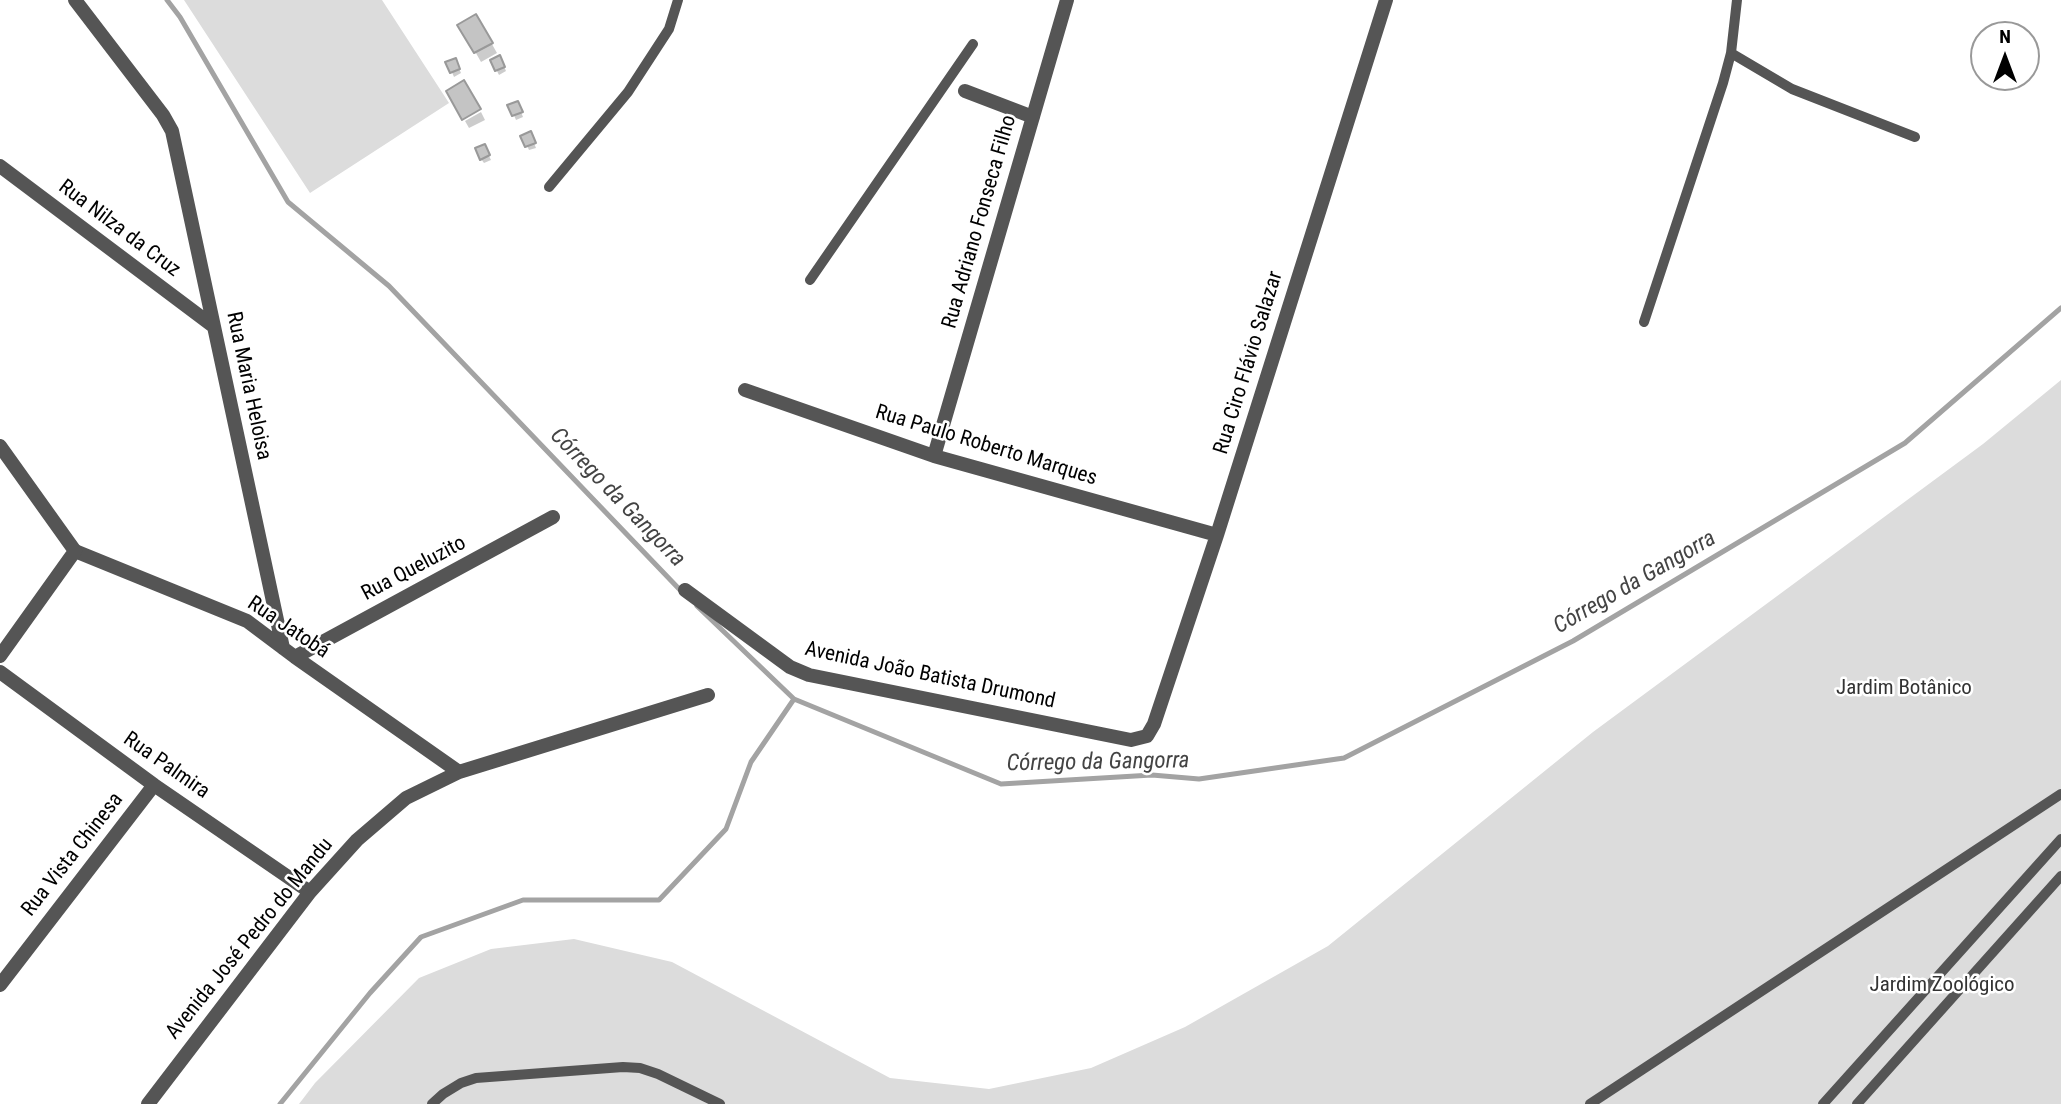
<!DOCTYPE html>
<meta charset="utf-8">
<style>
body{margin:0}
#map{position:relative;width:2061px;height:1104px;overflow:hidden;background:#fff;font-family:"Roboto Condensed",sans-serif}
canvas{display:block}
.north{position:absolute;left:1970px;top:21px;width:70px;height:70px;box-sizing:border-box;background:#fff;border:2px solid #999;border-radius:50%;rotate:0deg;font-size:19px;font-weight:700;line-height:28px;text-align:center;color:#000}
.north::after{content:'';display:block;margin:auto;width:24px;height:32px;background:#000;clip-path:polygon(50% 0,100% 100%,50% 72%,0 100%)}
</style>
<div id="map">
<canvas width="2061" height="1104"></canvas>
<div class="north">N</div>
</div>
<script>
const ctx = document.querySelector('canvas').getContext('2d');
ctx.lineJoin = 'round';
function paint(path, color) { ctx.fillStyle = color; ctx.fill(path, 'evenodd'); }
const toPath = rows => new Path2D(rows.map(r => 'M' + r).join(''));
function stroke(path, color, width, dash) { ctx.strokeStyle = color; ctx.lineWidth = width; ctx.lineCap = dash ? 'butt' : 'round'; ctx.setLineDash(dash || []); ctx.stroke(path); }
function label(font, color, halo, rows, align = 'center') {
  ctx.font = font + ' "Roboto Condensed",sans-serif'; ctx.lineWidth = 5; ctx.setLineDash([]); ctx.textBaseline = 'middle'; ctx.strokeStyle = halo; ctx.fillStyle = color; for (const [text, x, y, turn = 0] of rows) {
    ctx.save(); ctx.translate(x, y); ctx.rotate((+turn || 0) * Math.PI / 180); ctx.textAlign = isNaN(turn) ? turn : align; if (halo) ctx.strokeText(text, 0, 0); ctx.fillText(text, 0, 0); ctx.restore();
  }
}
const green = toPath([
 [184,0,382,0,449,103,310,193],
 [2061,380,2061,1104,299,1104,315,1083,419,978,491,949,574,939,672,962,890,1078,989,1089,1091,1068,1185,1027,1328,946,1593,732,1983,444]
]);
const shadow = toPath([
 [476,16,497,53,481,62,460,25],
 [492,61,502,62,506,71,499,75],
 [448,63,457,64,461,73,454,77],
 [510,106,519,107,523,117,516,120],
 [481,112,485,120,469,128,465,121],
 [523,137,532,138,536,148,529,150],
 [486,150,491,160,484,163,481,159]
]);
const stream = toPath([
 [167,0,180,17,288,202,389,286,682,592],
 [697,606,794,699,1001,784,1152,775,1199,779,1344,758,1573,641,1905,443,2061,308],
 [280,1104,370,993,421,937,523,900,659,900,726,829,751,762,794,699]
]);
const building = toPath([
 [476,14,493,43,474,53,457,25,476,14],
 [500,55,505,67,495,71,490,60,500,55],
 [456,58,460,69,450,73,445,62,456,58],
 [464,80,481,109,462,120,446,91,464,80],
 [518,101,523,112,512,116,507,105,518,101],
 [531,131,536,143,525,147,520,136,531,131],
 [485,144,490,155,480,160,475,148,485,144]
]);
const service = toPath([
 [1731,53,1792,89,1915,137],
 [549,187,628,92,669,29,678,0],
 [810,280,973,44],
 [1644,322,1723,83,1731,53,1737,0],
 [432,1104,443,1094,461,1083,476,1078,623,1067,640,1068,658,1074,720,1104],
 [1590,1104,2061,794],
 [1823,1104,2061,839],
 [1857,1104,2061,876]
]);
const minor = toPath([
 [75,0,163,115,172,131,283,648],
 [965,91,1033,117],
 [0,166,213,326],
 [745,390,934,456,1217,535],
 [934,456,1067,0],
 [75,551,247,621,295,657,459,772],
 [685,590,790,667,809,675,1131,740,1147,736,1154,724,1217,535,1386,0],
 [295,657,553,517],
 [0,672,154,785,310,892],
 [0,985,154,785],
 [148,1104,310,892,357,840,406,798,459,772,708,695]
]);
const tertiary = toPath([
 [0,446,75,551,0,656]
]);
const streetNames = [
 ["Rua Adriano Fonseca Filho",980,222,-74],
 ["Rua Nilza da Cruz",119,229,37],
 ["Rua Ciro Flávio Salazar",1249,363,-73],
 ["Rua Maria Heloisa",248,386,78],
 ["Rua Paulo Roberto Marques",986,446,17],
 ["Rua Queluzito",414,569,-28],
 ["Rua Jatobá",288,628,34],
 ["Avenida João Batista Drumond",930,676,12],
 ["Rua Palmira",166,766,35],
 ["Rua Vista Chinesa",73,855,-52],
 ["Avenida José Pedro do Mandu",250,939,-51]
];
const parkNames = [
 ["Jardim Botânico",1904,689],
 ["Jardim Zoológico",1942,986]
];
const waterNames = [
 ["Córrego da Gangorra",617,498,46],
 ["Córrego da Gangorra",1635,583,-30],
 ["Córrego da Gangorra",1098,763,-1]
];
paint(green, '#dcdcdc');
paint(shadow, '#0003');
stroke(stream, '#a3a3a3', 5);
paint(building, '#c4c4c4');
stroke(building, '#999', 2);
stroke(service, '#555', 10);
stroke(minor, '#555', 14);
stroke(tertiary, '#555', 14);
label('21px', '#000', '#fff', streetNames);
label('21px', '#333', '#fff', parkNames);
label('italic 23px', '#444', '#fff', waterNames);
</script>
